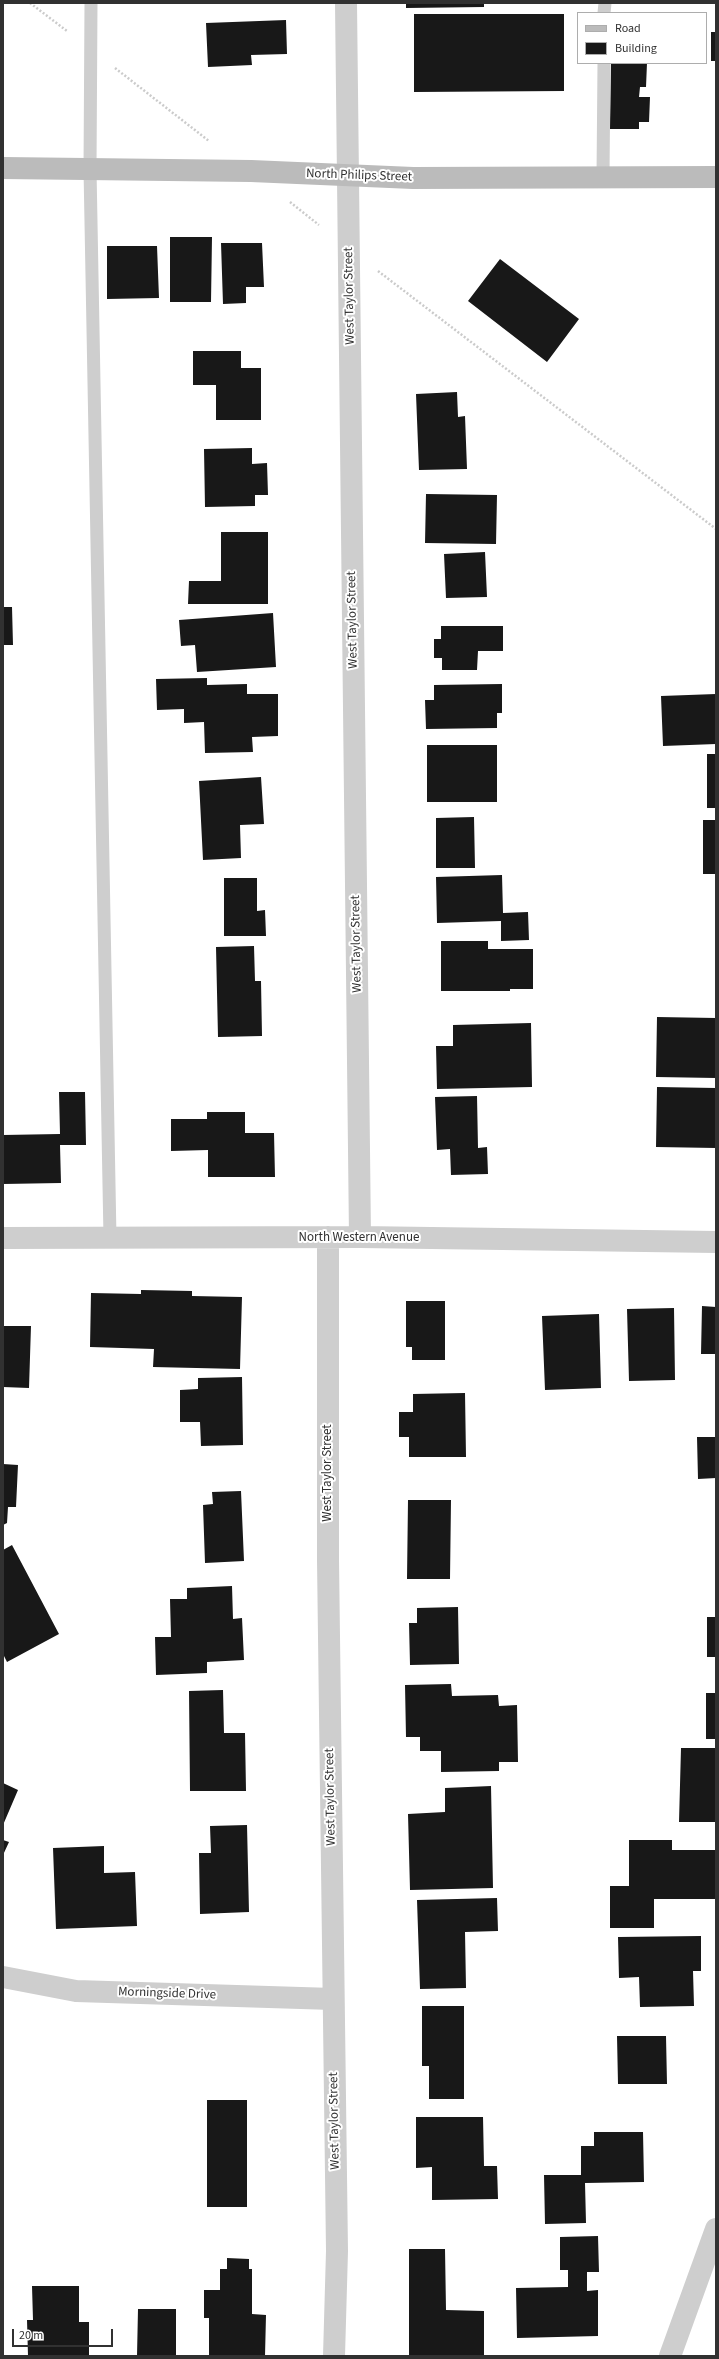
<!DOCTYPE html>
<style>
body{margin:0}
#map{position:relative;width:719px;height:2359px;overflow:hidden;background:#fff;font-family:"Source Sans 3",sans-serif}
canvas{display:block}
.frame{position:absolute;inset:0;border:4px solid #313131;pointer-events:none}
.legend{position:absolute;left:577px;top:12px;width:130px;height:52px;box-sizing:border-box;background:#fff;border:1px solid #adadad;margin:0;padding:5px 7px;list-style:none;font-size:12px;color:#313131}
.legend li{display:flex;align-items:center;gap:8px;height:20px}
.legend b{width:20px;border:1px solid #adadad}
.scale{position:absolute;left:12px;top:2329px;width:101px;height:18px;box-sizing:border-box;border:2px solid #313131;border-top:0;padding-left:5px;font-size:12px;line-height:14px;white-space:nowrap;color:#313131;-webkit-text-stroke:3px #fff;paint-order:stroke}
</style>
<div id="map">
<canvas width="719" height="2359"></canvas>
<div class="frame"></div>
<ul class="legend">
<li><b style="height:5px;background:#bbb"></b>Road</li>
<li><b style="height:11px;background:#181818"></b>Building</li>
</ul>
<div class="scale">20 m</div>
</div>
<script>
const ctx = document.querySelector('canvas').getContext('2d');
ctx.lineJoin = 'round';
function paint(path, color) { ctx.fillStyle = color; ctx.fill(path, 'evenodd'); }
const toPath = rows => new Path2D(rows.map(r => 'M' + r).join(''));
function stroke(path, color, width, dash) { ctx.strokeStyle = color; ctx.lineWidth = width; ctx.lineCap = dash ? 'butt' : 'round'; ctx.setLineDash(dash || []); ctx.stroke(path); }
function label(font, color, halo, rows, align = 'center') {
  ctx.font = font + ' "Source Sans 3",sans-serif'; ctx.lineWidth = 4; ctx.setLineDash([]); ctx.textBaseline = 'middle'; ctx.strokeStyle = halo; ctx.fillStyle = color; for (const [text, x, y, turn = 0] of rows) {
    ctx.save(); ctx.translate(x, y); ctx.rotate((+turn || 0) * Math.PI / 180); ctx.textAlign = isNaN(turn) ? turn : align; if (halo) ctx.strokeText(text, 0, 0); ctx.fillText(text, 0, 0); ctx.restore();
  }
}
const building = toPath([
 [406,3,484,3,484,7,406,8],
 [414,14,564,14,564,91,414,92],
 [286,20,287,54,251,55,252,65,208,67,206,23],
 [711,32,716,32,716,61,711,61],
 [611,63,647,63,646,87,640,87,639,97,650,97,649,122,639,122,639,129,610,129],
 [170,237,212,237,211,302,170,302],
 [221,243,262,243,264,287,246,287,246,303,223,304],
 [107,246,157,246,159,298,107,299],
 [500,259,579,319,547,362,468,301],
 [193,351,241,351,241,368,261,368,261,420,216,420,216,385,193,385],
 [457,392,458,417,465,416,467,469,419,470,416,394],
 [252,448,252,464,267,463,268,495,255,495,255,506,205,507,204,449],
 [426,494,497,495,496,544,425,543],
 [221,532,268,532,268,604,188,604,189,581,221,581],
 [485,552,487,597,446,598,444,554],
 [3,607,12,607,13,645,3,645],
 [273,613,276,667,197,672,195,645,181,646,179,620],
 [441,626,503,626,503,651,478,651,477,670,442,670,442,658,434,658,434,639,441,639],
 [207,678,207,685,247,684,247,694,278,694,278,736,252,737,253,752,205,753,204,722,184,723,184,709,157,710,156,679],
 [502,684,502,713,497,713,497,728,426,729,425,700,434,700,434,685],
 [716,694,716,744,663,746,661,696],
 [427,745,497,745,497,802,427,802],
 [707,754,716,754,716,808,707,808],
 [261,777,264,824,240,825,241,858,203,860,199,781],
 [474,817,475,868,436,868,436,818],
 [703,820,716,820,716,874,703,874],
 [502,875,503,913,528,912,529,940,501,941,501,921,437,923,436,877],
 [224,878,257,878,257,911,265,910,266,936,224,936],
 [441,941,488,941,488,949,533,949,533,989,510,989,510,991,441,991],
 [254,946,255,981,261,981,262,1036,218,1037,216,947],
 [657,1017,716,1018,716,1078,656,1077],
 [531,1023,532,1087,437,1089,436,1046,453,1046,453,1025],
 [657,1087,716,1088,716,1148,656,1147],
 [59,1092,85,1092,86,1145,60,1145,61,1183,3,1184,3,1135,60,1134],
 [477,1096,478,1148,487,1147,488,1174,451,1175,450,1149,437,1150,435,1097],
 [207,1112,245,1112,245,1133,274,1133,275,1177,208,1177,208,1150,171,1151,171,1119,207,1119],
 [141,1290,192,1291,192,1296,242,1297,240,1369,153,1367,154,1349,90,1347,91,1293,141,1294],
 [406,1301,445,1301,445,1360,412,1360,412,1347,406,1347],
 [702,1306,716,1307,716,1354,701,1354],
 [674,1308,675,1380,629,1381,627,1309],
 [599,1314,601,1388,545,1390,542,1316],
 [3,1326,31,1326,29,1388,3,1387],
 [242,1377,243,1445,201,1446,200,1422,180,1422,180,1390,198,1389,198,1378],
 [465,1393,466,1457,409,1457,409,1437,399,1437,399,1412,413,1412,413,1394],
 [697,1437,716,1437,716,1478,698,1479],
 [3,1464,18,1465,16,1507,8,1507,7,1523,3,1525],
 [241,1491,244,1561,205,1563,203,1505,213,1504,212,1492],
 [408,1500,451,1500,450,1579,407,1579],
 [12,1545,59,1634,7,1662,3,1654,3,1550],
 [232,1586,233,1619,242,1618,244,1660,207,1662,207,1673,156,1675,155,1637,171,1637,170,1599,187,1599,187,1588],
 [458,1607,459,1664,410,1665,409,1623,417,1623,417,1608],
 [707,1617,716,1617,716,1657,707,1657],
 [451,1684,452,1696,498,1695,499,1706,517,1705,518,1762,499,1762,499,1771,441,1772,441,1751,420,1751,420,1737,406,1737,405,1685],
 [223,1690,224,1733,245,1733,246,1791,190,1791,189,1691],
 [706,1693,716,1693,716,1739,706,1739],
 [681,1748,716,1748,716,1822,679,1822],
 [3,1783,18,1790,3,1825],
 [491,1786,493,1888,410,1890,408,1814,445,1812,445,1788],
 [247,1825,249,1912,200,1914,199,1853,211,1853,210,1826],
 [3,1840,9,1842,3,1855],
 [629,1840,672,1840,672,1850,716,1850,716,1899,654,1899,654,1928,610,1928,610,1886,629,1886],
 [104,1846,104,1873,135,1872,137,1926,56,1929,53,1848],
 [497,1898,498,1931,465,1932,466,1988,420,1989,417,1900],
 [701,1936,701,1971,693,1971,694,2006,640,2007,639,1977,619,1978,618,1937],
 [422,2006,464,2006,464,2099,429,2099,429,2066,422,2066],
 [617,2036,666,2036,667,2084,618,2084],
 [207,2100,247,2100,247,2207,207,2207],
 [416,2117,483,2117,484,2166,497,2166,498,2199,432,2200,432,2167,416,2168],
 [594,2132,643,2132,644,2182,585,2183,586,2223,545,2224,544,2175,581,2175,581,2146,594,2146],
 [598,2236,599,2272,587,2272,587,2291,598,2290,598,2336,517,2338,516,2288,568,2287,568,2270,560,2270,560,2237],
 [409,2249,445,2249,446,2310,484,2311,484,2356,409,2356],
 [227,2258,249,2259,249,2269,252,2269,252,2314,266,2315,265,2356,209,2356,209,2318,204,2318,204,2290,220,2290,220,2269,227,2269],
 [32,2286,79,2286,79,2322,89,2322,89,2356,28,2356,27,2320,33,2320],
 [138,2309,176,2309,176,2355,137,2356]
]);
const path = toPath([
 [30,3,67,31],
 [115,68,209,141],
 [290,202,319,225],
 [378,271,716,529]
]);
const lane = toPath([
 [91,3,90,169,110,1238],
 [604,13,605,3],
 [603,176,604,63]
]);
const street = toPath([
 [346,3,360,1237],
 [328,1237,328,1560,337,2251,334,2356],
 [3,1238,360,1237,716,1242],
 [3,1977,76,1991,333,1999],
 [670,2356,716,2229]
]);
const secondary = toPath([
 [3,168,251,171,413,178,716,177]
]);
const streetNames = [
 ["North Philips Street",359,176,2],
 ["West Taylor Street",350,296,-91],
 ["West Taylor Street",353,620,-91],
 ["West Taylor Street",357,944,-91],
 ["North Western Avenue",359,1238],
 ["West Taylor Street",328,1473,-90],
 ["West Taylor Street",331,1797,-91],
 ["Morningside Drive",167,1994,2],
 ["West Taylor Street",335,2121,-91]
];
paint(building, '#181818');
stroke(path, '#cbcbcb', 2.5, [2, 2]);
stroke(lane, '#cecece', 13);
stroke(street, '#cecece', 22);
stroke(secondary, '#bbb', 22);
label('13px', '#313131', '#fff', streetNames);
</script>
